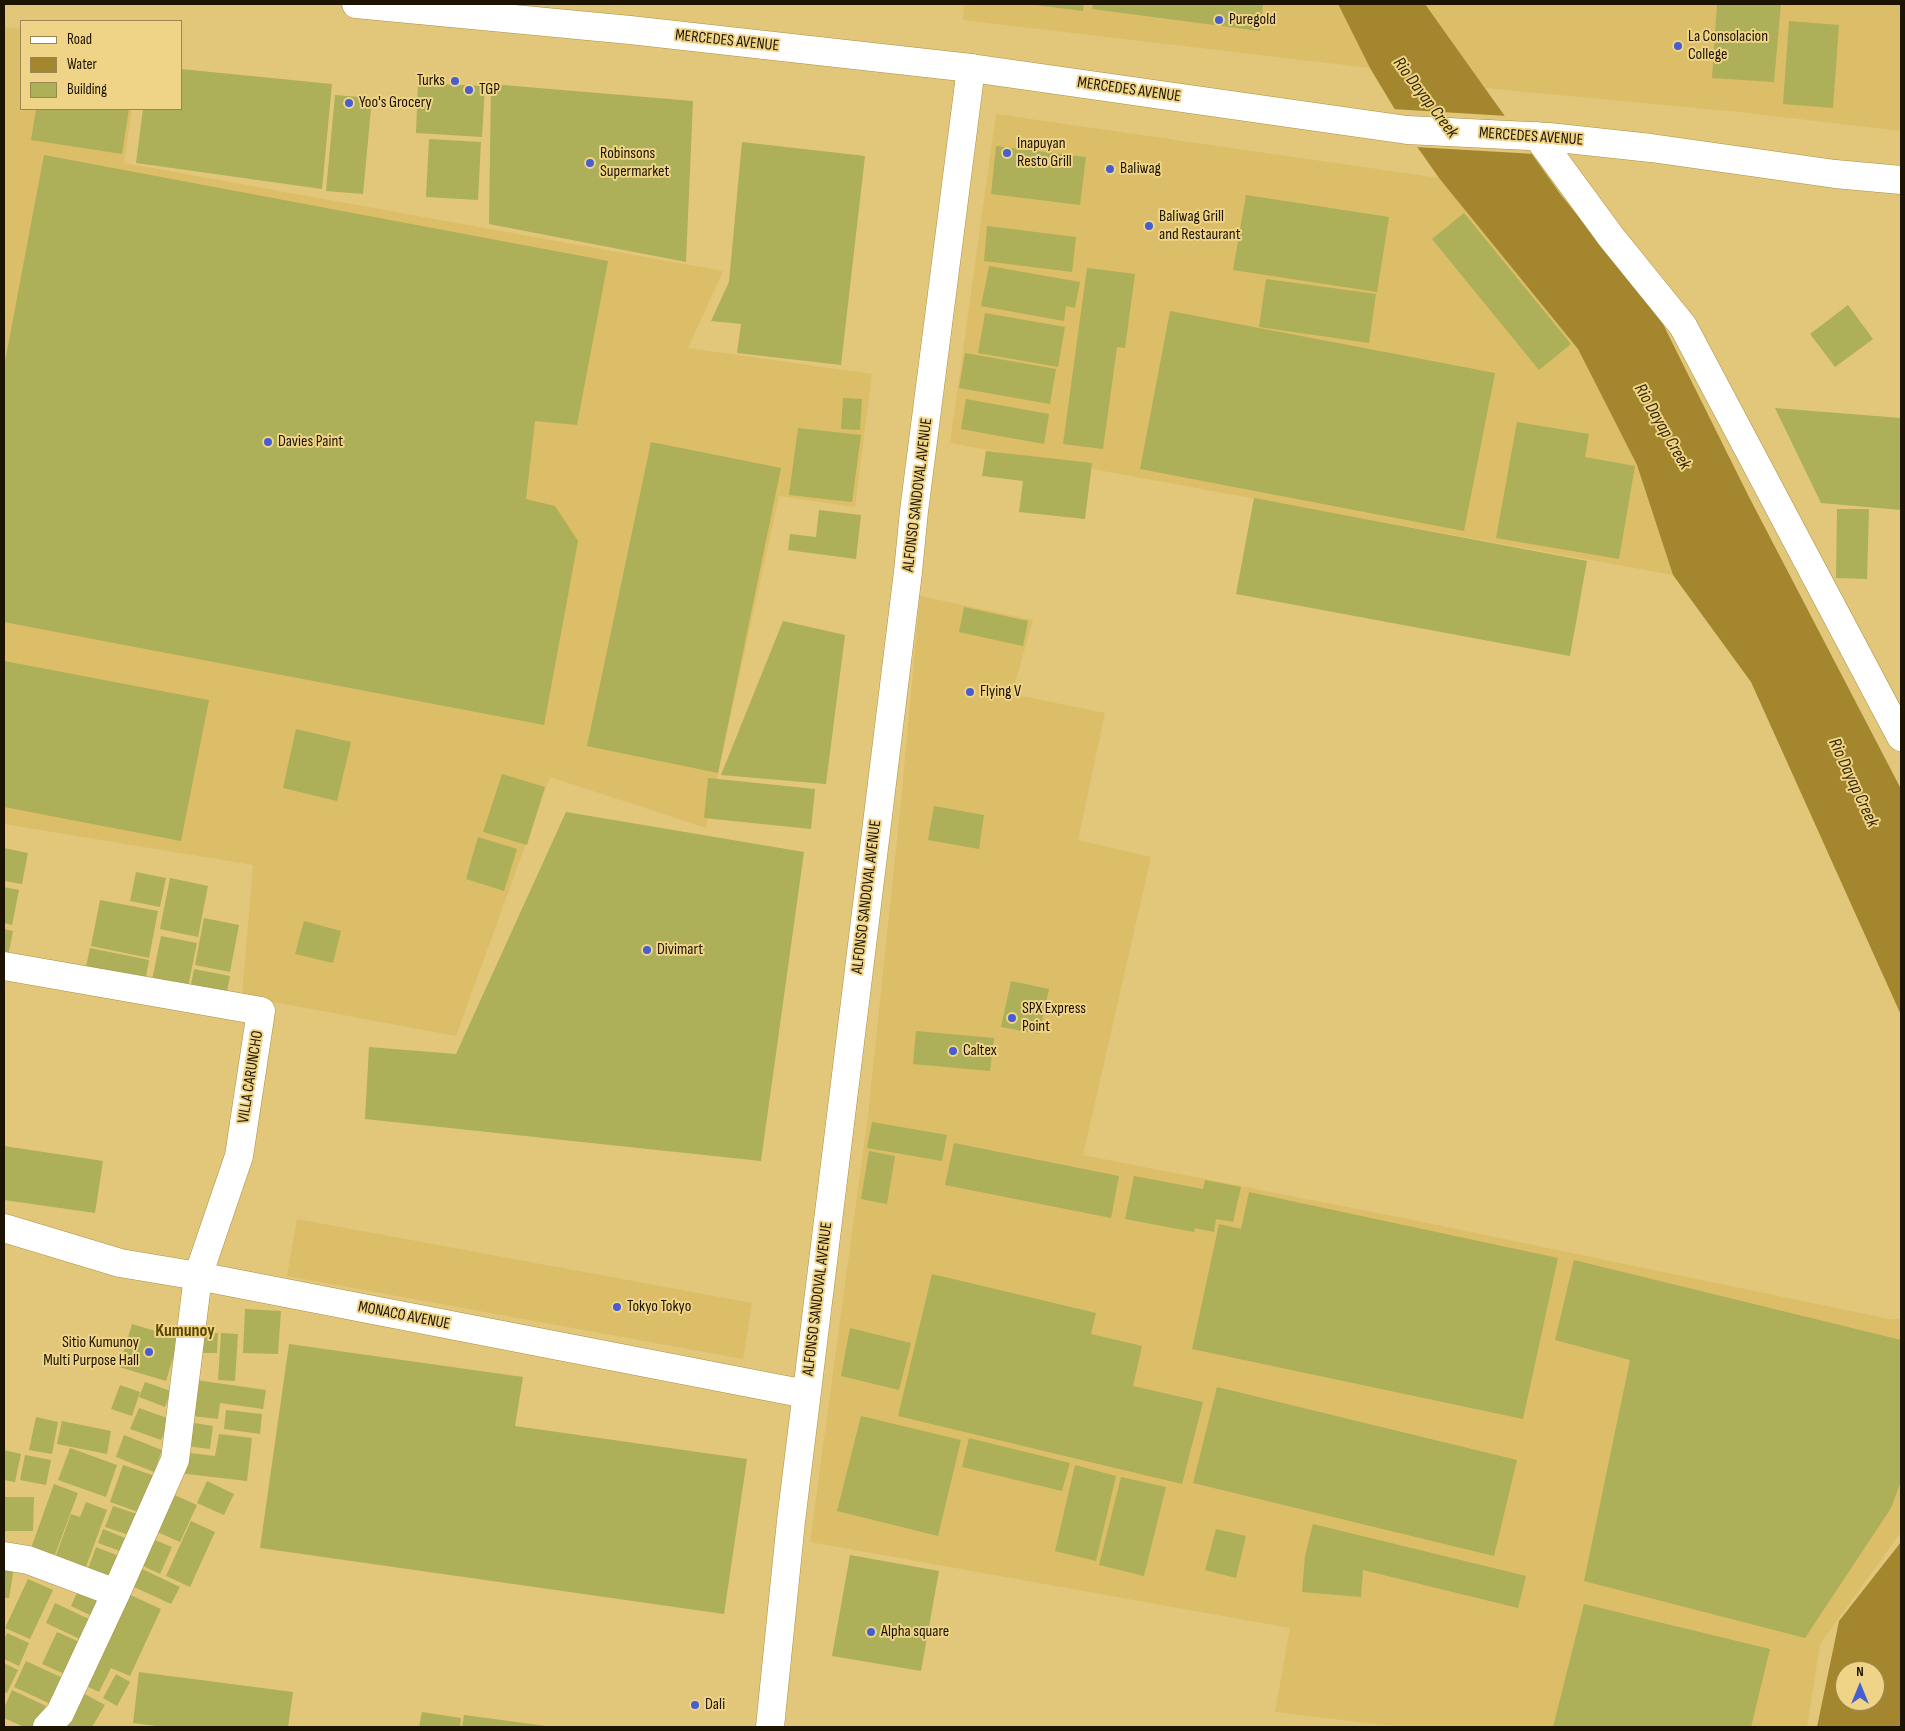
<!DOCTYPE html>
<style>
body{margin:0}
#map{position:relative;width:1905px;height:1731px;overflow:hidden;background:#e2c77a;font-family:"Sofia Sans Condensed",sans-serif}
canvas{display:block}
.frame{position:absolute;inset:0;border:5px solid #1c1300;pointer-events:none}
.legend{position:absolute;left:20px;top:20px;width:162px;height:90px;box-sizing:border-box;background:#efd487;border:1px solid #9b8751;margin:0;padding:6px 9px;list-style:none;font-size:15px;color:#1c1300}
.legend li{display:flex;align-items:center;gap:10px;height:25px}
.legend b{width:25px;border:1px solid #9b8751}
.north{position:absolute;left:1835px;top:1661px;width:50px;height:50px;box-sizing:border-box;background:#efd487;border:1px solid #9b8751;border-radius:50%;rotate:0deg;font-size:14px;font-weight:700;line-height:20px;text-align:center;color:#1c1300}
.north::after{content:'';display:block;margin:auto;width:18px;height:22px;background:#465ed2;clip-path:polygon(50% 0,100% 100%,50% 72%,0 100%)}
</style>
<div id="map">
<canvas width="1905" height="1731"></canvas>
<div class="frame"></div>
<ul class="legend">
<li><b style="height:6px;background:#fff"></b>Road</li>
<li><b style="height:14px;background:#a3862e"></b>Water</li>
<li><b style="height:14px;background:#adaf59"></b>Building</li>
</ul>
<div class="north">N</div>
</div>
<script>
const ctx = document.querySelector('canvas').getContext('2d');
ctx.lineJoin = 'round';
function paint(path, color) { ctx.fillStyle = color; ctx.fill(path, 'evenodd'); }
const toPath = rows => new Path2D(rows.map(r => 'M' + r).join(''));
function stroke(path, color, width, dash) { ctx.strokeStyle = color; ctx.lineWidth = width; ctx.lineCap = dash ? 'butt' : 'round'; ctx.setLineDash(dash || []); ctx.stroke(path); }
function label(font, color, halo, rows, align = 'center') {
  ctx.font = font + ' "Sofia Sans Condensed",sans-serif'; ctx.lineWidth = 4; ctx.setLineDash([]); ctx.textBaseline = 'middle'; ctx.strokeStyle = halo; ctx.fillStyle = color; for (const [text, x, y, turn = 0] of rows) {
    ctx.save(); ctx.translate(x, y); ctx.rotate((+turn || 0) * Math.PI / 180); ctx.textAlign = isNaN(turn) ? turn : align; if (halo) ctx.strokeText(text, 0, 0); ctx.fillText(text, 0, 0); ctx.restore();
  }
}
const built = toPath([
 [964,4,1338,4,1370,68,963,20],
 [1425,4,1901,4,1901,131,1739,112,1485,88],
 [4,27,21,29,21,109,132,109,124,163,723,271,688,348,872,374,855,507,779,496,706,828,550,777,456,1036,242,996,253,865,4,824],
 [996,114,1439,178,1578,349,1637,465,1673,575,950,443],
 [920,596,1033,620,1012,694,1105,713,1078,840,1151,857,1083,1155,1418,1221,1889,1319,1901,1319,1901,1532,1820,1644,1807,1727,1402,1727,1275,1712,1290,1628,810,1542,868,1115,901,801],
 [297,1219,752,1303,743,1359,287,1276]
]);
const water = toPath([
 [1338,4,1425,4,1561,195,1660,318,1748,495,1901,789,1901,1015,1751,682,1673,575,1637,465,1578,349,1439,178,1418,148,1370,68],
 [1901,1542,1901,1727,1817,1727,1839,1621],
 [1845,1671,1875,1671,1875,1701,1845,1701]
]);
const pier = toPath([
 [1392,109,1507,116,1535,154,1415,147]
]);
const building = toPath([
 [1027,4,1084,4,1083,11],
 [1093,4,1263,4,1260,31,1092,9],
 [1717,4,1781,4,1774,82,1712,78],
 [1789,21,1839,25,1833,108,1783,104],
 [181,69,332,84,322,189,136,163,143,109,181,109],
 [418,83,485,86,482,137,416,133],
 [491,84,693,101,686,262,489,224],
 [335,95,372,98,363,194,326,191],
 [36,109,129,109,122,154,31,140],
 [429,139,481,142,478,200,426,197],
 [742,142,865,156,841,365,737,353,741,324,711,321,729,282],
 [996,146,1086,157,1080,205,991,194],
 [44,155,608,261,577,425,535,421,526,499,555,506,578,541,544,725,4,622,4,367],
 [1246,195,1389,217,1377,292,1233,270],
 [1464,213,1571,344,1539,370,1432,239],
 [987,226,1076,237,1072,272,984,261],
 [989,266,1080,282,1075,308,1066,306,1064,321,981,306],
 [1087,268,1135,274,1125,348,1117,347,1103,449,1063,444],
 [1266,279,1376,294,1369,343,1259,327],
 [1848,305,1873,339,1835,367,1810,334],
 [1170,311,1495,373,1464,531,1140,469],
 [985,313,1065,327,1058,367,978,353],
 [965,353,1056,369,1050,404,959,388],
 [843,398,862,399,860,430,841,429],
 [966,399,1049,414,1044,444,961,429],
 [1775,408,1901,418,1901,510,1821,503],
 [1517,422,1589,434,1585,457,1635,466,1619,559,1496,538],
 [798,428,861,435,852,502,789,495],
 [651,442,781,468,718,773,587,746],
 [986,451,1092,463,1085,519,1019,512,1023,481,982,476],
 [1254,498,1587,561,1570,656,1236,594],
 [1837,509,1869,509,1867,579,1836,578],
 [819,510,861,515,856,559,788,550,790,534,816,537],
 [964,607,1028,621,1023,646,959,632],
 [783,621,845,635,826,784,721,775],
 [4,661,209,700,181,841,4,807],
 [296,729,351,742,337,801,283,788],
 [502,774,545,787,527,845,483,832],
 [708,778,815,789,811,829,704,818],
 [934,806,984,815,979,849,928,840],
 [566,812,804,852,761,1161,365,1119,369,1047,456,1054],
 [478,837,517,849,504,891,466,879],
 [4,848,28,853,22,884,4,881],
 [136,872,166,878,160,907,130,901],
 [170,878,208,886,198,937,160,929],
 [4,887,19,890,12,925,4,923],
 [100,900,158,911,149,958,91,946],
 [204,918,239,925,230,972,195,965],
 [304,921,341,931,333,963,295,954],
 [4,929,13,931,7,961,4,961],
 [161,936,197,943,187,992,151,985],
 [90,948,149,960,144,988,84,976],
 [194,969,230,976,225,1002,189,995],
 [1011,981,1049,989,1039,1034,1001,1027],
 [916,1031,994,1038,990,1071,913,1064],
 [872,1122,947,1135,942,1161,867,1148],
 [954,1143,1119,1176,1111,1218,945,1185],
 [4,1146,103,1161,95,1213,4,1200],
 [869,1151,895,1156,887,1204,861,1199],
 [1134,1176,1203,1189,1205,1180,1241,1187,1233,1222,1216,1219,1214,1232,1195,1228,1194,1232,1125,1219],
 [1249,1192,1558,1258,1523,1419,1192,1349,1219,1224,1241,1229],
 [1574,1260,1901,1340,1901,1481,1891,1508,1805,1638,1584,1581,1630,1360,1555,1340],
 [932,1274,1096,1313,1091,1334,1142,1346,1133,1386,1203,1402,1182,1484,898,1416],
 [245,1309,281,1311,278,1354,243,1353],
 [132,1324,179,1338,166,1381,119,1367],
 [850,1328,911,1343,899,1390,841,1376],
 [204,1333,218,1333,217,1353,203,1353],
 [221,1333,238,1334,235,1381,218,1380],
 [289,1344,523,1377,515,1426,747,1459,724,1614,260,1548],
 [196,1380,266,1390,263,1409,220,1403,218,1419,192,1416],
 [145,1382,171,1391,165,1407,139,1397],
 [120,1385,140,1392,132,1416,111,1409],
 [1217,1387,1517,1460,1494,1556,1193,1483],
 [139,1408,170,1419,161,1440,130,1429],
 [226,1410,262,1414,260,1434,224,1429],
 [861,1416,961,1440,938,1536,837,1511],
 [36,1417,58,1422,52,1454,29,1450],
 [62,1421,111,1431,107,1454,57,1444],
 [188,1422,213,1426,210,1449,186,1446],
 [219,1434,252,1438,247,1481,178,1473,181,1452,215,1456],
 [124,1435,162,1450,154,1472,116,1457],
 [969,1438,1070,1463,1062,1491,962,1467],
 [70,1448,117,1465,106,1497,58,1480],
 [4,1450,21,1454,15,1482,4,1480],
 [25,1455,51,1460,46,1485,20,1480],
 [123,1465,155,1476,141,1513,110,1502],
 [1075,1465,1116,1476,1096,1561,1055,1551],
 [1121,1477,1166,1487,1144,1576,1099,1565],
 [207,1481,234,1494,224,1515,197,1503],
 [54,1484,78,1493,53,1560,30,1551],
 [172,1494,197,1505,180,1542,155,1531],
 [4,1497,34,1497,33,1531,4,1531],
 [86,1502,107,1510,84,1572,54,1561,71,1514,80,1517],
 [113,1506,137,1514,129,1535,105,1527],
 [191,1521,215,1532,190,1587,166,1576],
 [1313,1524,1526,1576,1518,1608,1363,1570,1361,1597,1302,1592,1305,1556],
 [103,1529,125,1538,120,1551,98,1543],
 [1216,1529,1246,1536,1236,1578,1205,1570],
 [150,1538,172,1547,160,1574,139,1564],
 [96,1547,124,1558,113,1587,85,1577],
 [850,1555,939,1571,921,1671,832,1656],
 [4,1567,14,1568,9,1598,4,1598],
 [140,1568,180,1587,171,1604,132,1586],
 [28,1579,53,1590,30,1639,5,1628],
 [81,1584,101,1593,90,1615,71,1606],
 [124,1592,161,1609,130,1676,111,1668,99,1692,82,1684],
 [55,1603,93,1621,84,1641,46,1623],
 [1584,1604,1770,1649,1751,1727,1553,1727],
 [57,1632,84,1644,69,1676,42,1664],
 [7,1633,29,1643,19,1666,4,1659,4,1640],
 [26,1661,65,1679,53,1705,14,1687],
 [4,1663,18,1670,7,1693,4,1692],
 [139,1672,293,1692,288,1727,164,1727,133,1723],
 [116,1674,130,1682,117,1706,103,1698],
 [12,1690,46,1706,36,1727,24,1727,4,1718,4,1708],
 [79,1691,105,1705,92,1727,59,1727],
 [422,1712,461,1718,460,1727,419,1727],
 [464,1715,546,1726,546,1727,462,1727]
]);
const minor = toPath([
 [971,68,1407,130,1549,137,1651,148,1835,174,1901,180],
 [1537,136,1611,237,1683,326,1901,737],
 [4,966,261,1011,239,1156,198,1276,175,1460,116,1593,60,1713,47,1727],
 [4,1228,120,1263,198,1276,806,1394],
 [4,1556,28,1560,116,1593]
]);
const secondary = toPath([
 [356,4,630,30,971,68,914,511,908,572,791,1521,770,1727]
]);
const markers = [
 [1219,20,5,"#465ed2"],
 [1678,46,5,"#465ed2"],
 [455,81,5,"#465ed2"],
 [469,90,5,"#465ed2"],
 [349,103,5,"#465ed2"],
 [1007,153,5,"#465ed2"],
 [590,163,5,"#465ed2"],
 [1110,169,5,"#465ed2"],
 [1149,226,5,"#465ed2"],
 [268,442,5,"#465ed2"],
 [970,692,5,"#465ed2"],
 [647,950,5,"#465ed2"],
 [1012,1018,5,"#465ed2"],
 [953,1051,5,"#465ed2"],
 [617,1307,5,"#465ed2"],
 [149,1352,5,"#465ed2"],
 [871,1632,5,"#465ed2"],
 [695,1705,5,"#465ed2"]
];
const poiNames = [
 ["Puregold",1229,20],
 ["La Consolacion",1688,37],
 ["College",1688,55],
 ["Turks",445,81,"right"],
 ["TGP",479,90],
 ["Yoo's Grocery",359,103],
 ["Inapuyan",1017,144],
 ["Resto Grill",1017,162],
 ["Robinsons",600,154],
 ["Supermarket",600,172],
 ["Baliwag",1120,169],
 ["Baliwag Grill",1159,217],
 ["and Restaurant",1159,235],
 ["Davies Paint",278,442],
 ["Flying V",980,692],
 ["Divimart",657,950],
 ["SPX Express",1022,1009],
 ["Point",1022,1027],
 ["Caltex",963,1051],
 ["Tokyo Tokyo",627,1307],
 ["Sitio Kumunoy",139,1343,"right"],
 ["Multi Purpose Hall",139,1361,"right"],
 ["Alpha square",881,1632],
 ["Dali",705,1705]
];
const streetNames = [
 ["MERCEDES AVENUE",727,41,6],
 ["MERCEDES AVENUE",1129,90,8],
 ["MERCEDES AVENUE",1531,137,4],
 ["ALFONSO SANDOVAL AVENUE",918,495,-83],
 ["ALFONSO SANDOVAL AVENUE",867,897,-83],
 ["VILLA CARUNCHO",251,1077,-81],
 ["ALFONSO SANDOVAL AVENUE",818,1299,-83],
 ["MONACO AVENUE",404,1316,11]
];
const waterNames = [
 ["Rio Dayap Creek",1425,98,53],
 ["Rio Dayap Creek",1662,427,60],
 ["Rio Dayap Creek",1853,783,65]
];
const neighbourhoodNames = [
 ["Kumunoy",185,1331]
];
paint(built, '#dcbd68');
paint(water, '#a3862e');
paint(pier, '#e2c77a');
paint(building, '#adaf59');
stroke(minor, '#aa9043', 29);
stroke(secondary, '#aa9043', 29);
stroke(minor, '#fff', 28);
stroke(secondary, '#fff', 28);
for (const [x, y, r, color] of markers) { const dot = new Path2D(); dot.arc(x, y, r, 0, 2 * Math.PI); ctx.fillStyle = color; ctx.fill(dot); stroke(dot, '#efd487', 2); }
label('16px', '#1c1300', '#efd487', poiNames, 'left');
label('16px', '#1c1300', '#efd487', streetNames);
label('italic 18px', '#352902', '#efd487', waterNames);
label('bold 18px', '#5a4704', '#efd487', neighbourhoodNames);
</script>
